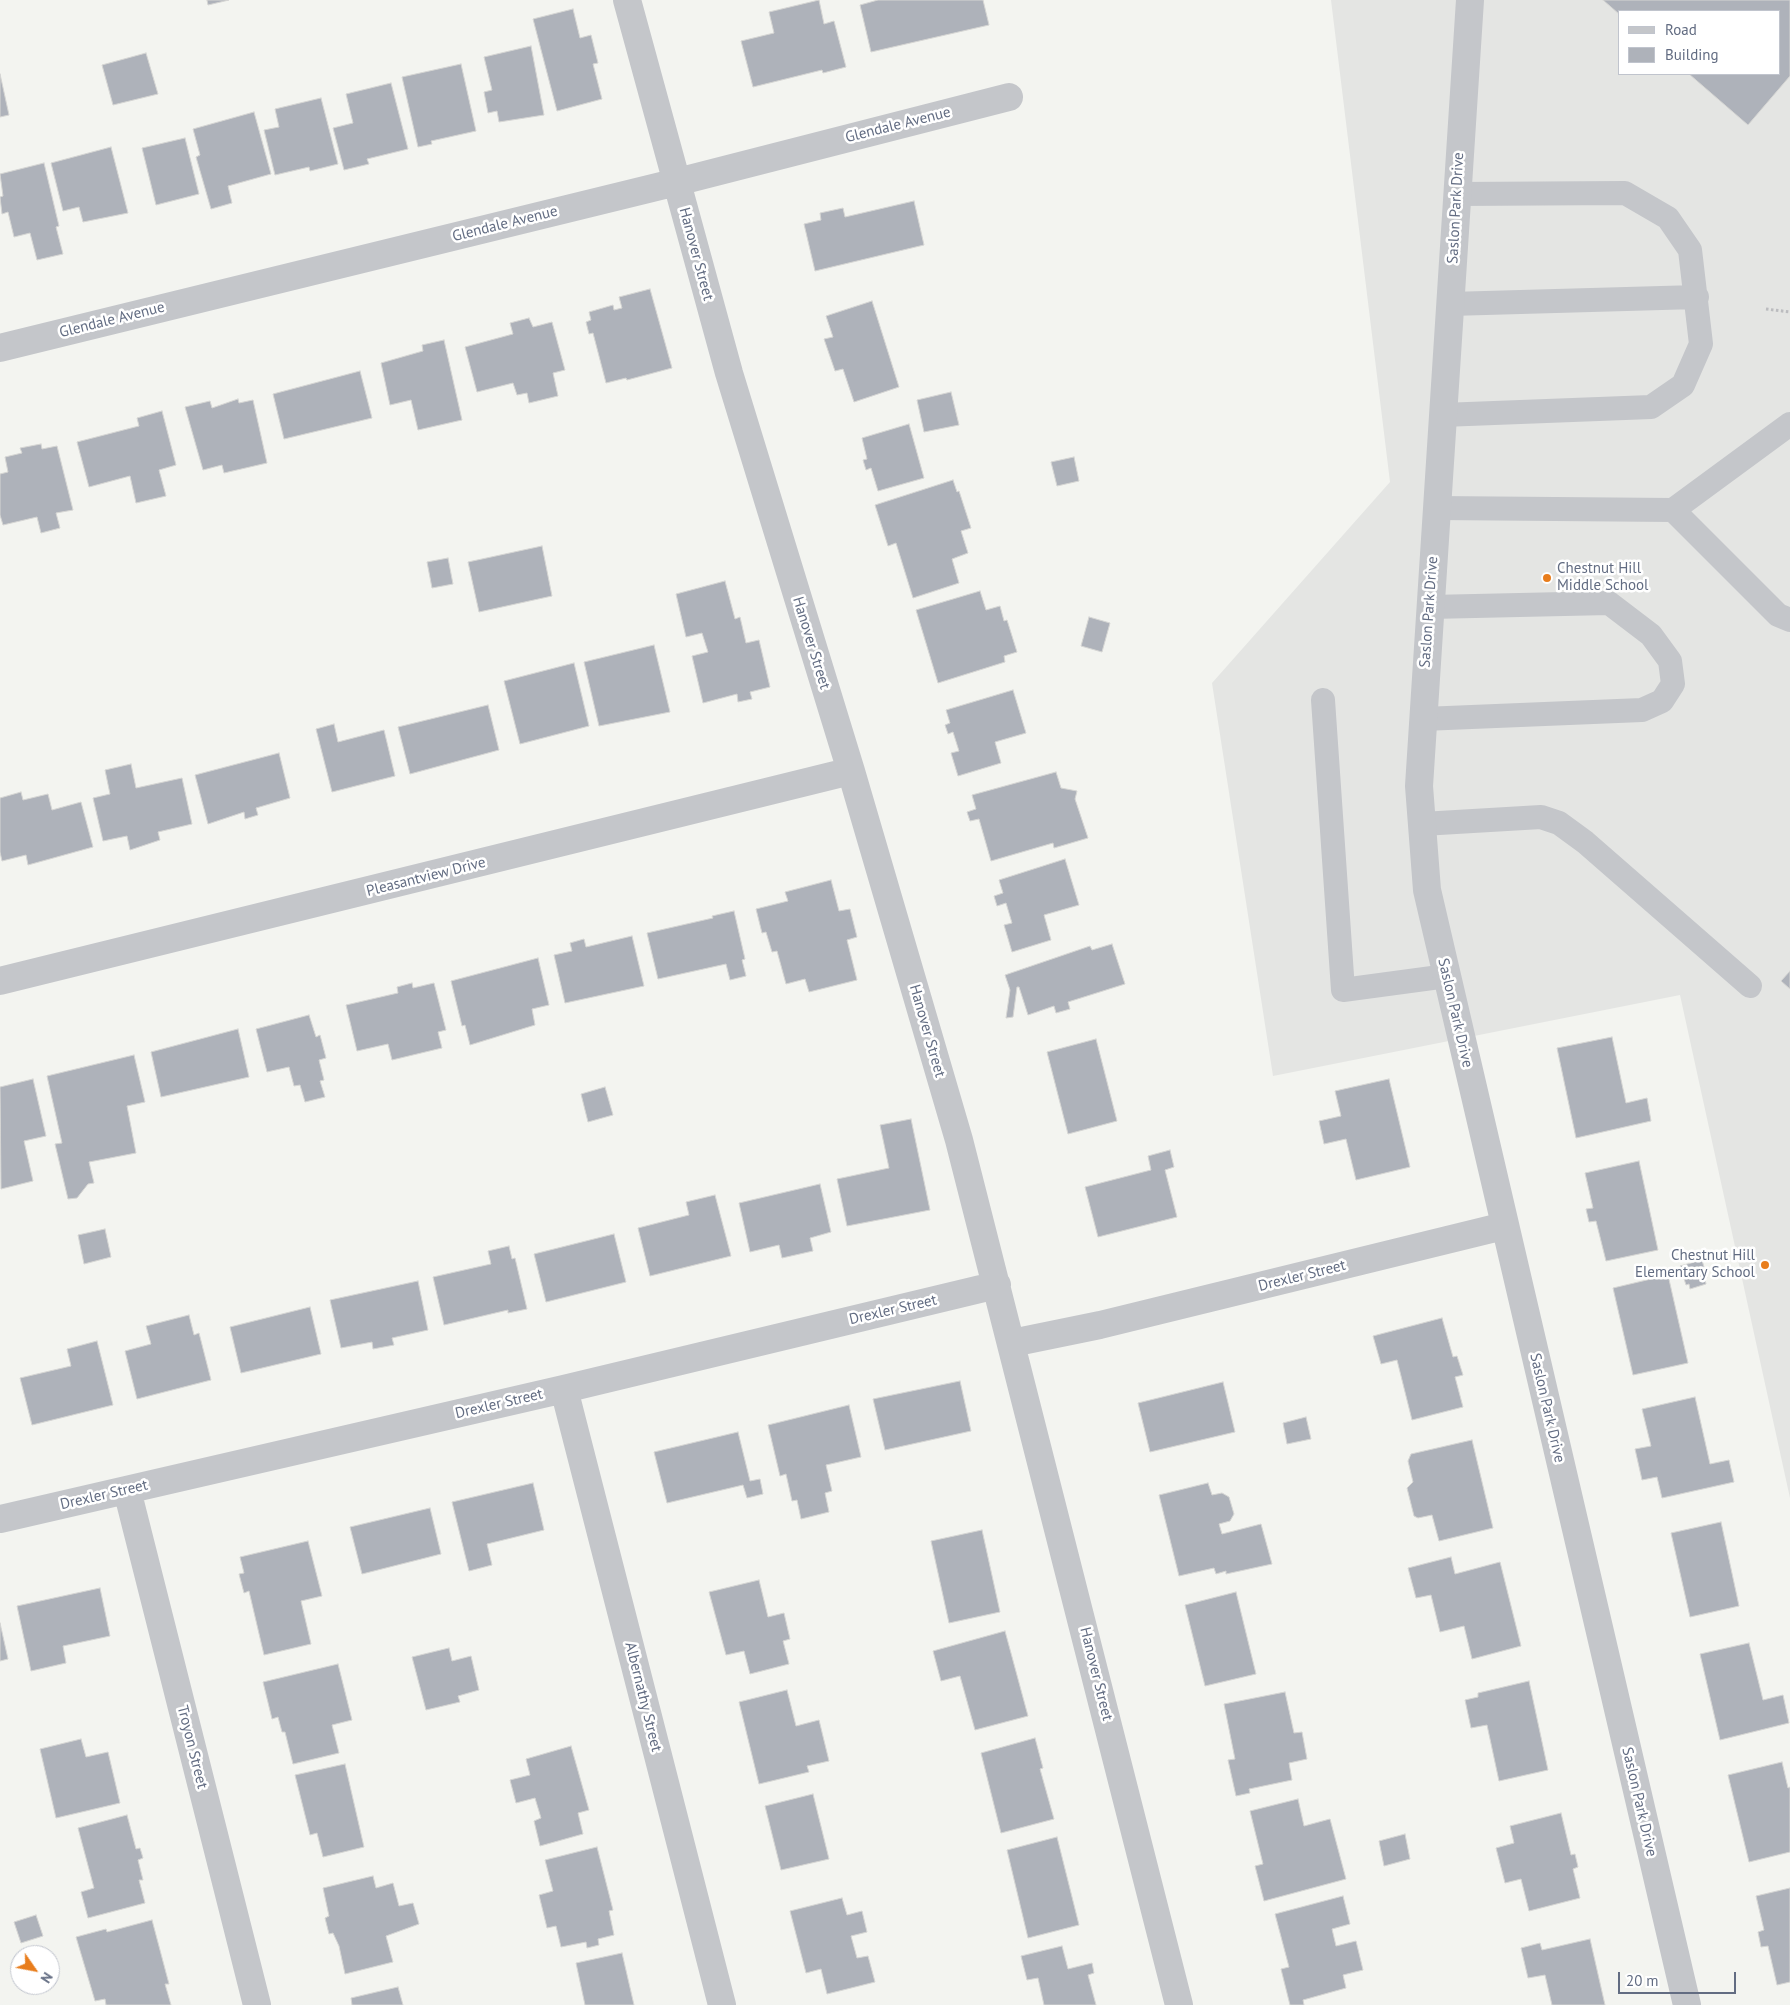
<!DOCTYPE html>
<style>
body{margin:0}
#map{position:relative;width:1790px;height:2005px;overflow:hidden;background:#f3f4f0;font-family:"PT Sans",sans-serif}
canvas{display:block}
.legend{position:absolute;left:1618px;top:10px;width:162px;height:65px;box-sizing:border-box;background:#fff;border:1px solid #c0c4cd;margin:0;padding:6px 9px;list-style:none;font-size:15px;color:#626c82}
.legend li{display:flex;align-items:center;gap:10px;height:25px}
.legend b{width:25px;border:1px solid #c0c4cd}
.north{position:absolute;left:10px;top:1945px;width:50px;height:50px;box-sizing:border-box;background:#fff;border:1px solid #c0c4cd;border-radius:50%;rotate:123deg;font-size:14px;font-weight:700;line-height:20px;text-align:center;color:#626c82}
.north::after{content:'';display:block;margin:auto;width:18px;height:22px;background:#e87d1c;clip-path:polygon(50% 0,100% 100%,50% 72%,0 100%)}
.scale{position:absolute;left:1618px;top:1972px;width:118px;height:22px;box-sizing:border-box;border:2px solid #626c82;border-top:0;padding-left:6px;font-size:15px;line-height:18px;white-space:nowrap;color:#626c82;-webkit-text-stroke:4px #fff;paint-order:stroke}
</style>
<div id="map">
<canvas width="1790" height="2005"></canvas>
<ul class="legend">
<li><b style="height:6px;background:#c4c6ca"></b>Road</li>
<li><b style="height:14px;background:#aeb2ba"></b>Building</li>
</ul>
<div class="north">N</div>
<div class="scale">20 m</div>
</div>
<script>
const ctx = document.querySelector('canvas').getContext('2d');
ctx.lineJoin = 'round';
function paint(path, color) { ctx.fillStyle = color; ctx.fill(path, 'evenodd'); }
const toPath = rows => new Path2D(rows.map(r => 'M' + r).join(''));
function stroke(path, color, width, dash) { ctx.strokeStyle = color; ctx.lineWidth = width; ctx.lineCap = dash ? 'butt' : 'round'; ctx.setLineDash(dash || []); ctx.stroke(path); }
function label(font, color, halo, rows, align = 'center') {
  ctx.font = font + ' "PT Sans",sans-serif'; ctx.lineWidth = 5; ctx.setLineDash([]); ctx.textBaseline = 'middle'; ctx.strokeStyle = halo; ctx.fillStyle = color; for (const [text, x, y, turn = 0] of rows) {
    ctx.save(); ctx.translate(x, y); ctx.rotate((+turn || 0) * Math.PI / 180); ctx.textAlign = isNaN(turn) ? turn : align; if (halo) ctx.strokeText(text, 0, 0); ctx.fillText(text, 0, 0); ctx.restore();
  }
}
const built = toPath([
 [1331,0,1790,0,1790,1498,1680,995,1273,1076,1212,683,1390,482],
 [1619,11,1779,11,1779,74,1619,74]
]);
const building = toPath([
 [207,0,229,0,208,5,207,0],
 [819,0,824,24,834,21,846,67,823,73,822,70,753,87,741,41,774,33,769,12,819,0],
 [983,0,989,25,871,52,860,5,878,0,983,0],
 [1603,0,1790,0,1790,76,1748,125,1689,74,1779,74,1779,11,1619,11,1619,14,1603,0],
 [573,9,580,38,591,35,598,63,593,64,602,99,557,111,533,19,573,9],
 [531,46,544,115,499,122,497,111,488,113,484,92,492,90,484,57,531,46],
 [146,53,158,94,113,105,102,65,146,53],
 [461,64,476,131,431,141,432,144,418,147,402,77,461,64],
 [0,74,9,115,0,117,0,74],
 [391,83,408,149,367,159,369,164,344,170,333,128,353,123,346,94,391,83],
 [321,98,338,164,310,171,309,167,275,175,264,130,279,127,275,109,321,98],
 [254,112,271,174,228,186,232,203,211,209,196,157,200,155,193,129,254,112],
 [185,138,199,194,156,205,142,148,185,138],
 [111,147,128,213,83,222,79,207,63,211,51,163,111,147],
 [44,163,59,226,56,227,63,254,37,260,30,233,14,237,8,212,2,214,0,197,3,196,0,174,44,163],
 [914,201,924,245,815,271,804,224,821,220,820,213,843,208,845,217,914,201],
 [650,289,672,368,627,380,626,378,606,383,593,333,589,334,586,322,591,320,589,312,613,305,614,310,622,308,619,297,650,289],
 [872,301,899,387,854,402,843,369,835,371,824,339,833,337,826,316,872,301],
 [529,318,533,327,552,322,565,370,553,373,558,396,529,403,527,393,517,395,513,383,477,392,465,347,513,334,510,323,529,318],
 [444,340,462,420,418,430,411,400,390,405,381,363,423,351,422,345,444,340],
 [360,371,372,418,284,439,273,394,360,371],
 [951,392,959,425,924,432,917,400,951,392],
 [238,399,239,403,253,400,267,463,224,473,222,465,203,470,185,407,210,401,212,408,238,399],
 [162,411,176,465,159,470,166,496,136,503,130,476,89,487,77,442,139,426,137,418,162,411],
 [909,424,924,478,878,491,871,468,866,470,863,460,867,459,862,438,909,424],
 [41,444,42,449,57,446,73,510,56,513,60,528,41,533,37,517,3,525,0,515,0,474,8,472,5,457,22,453,20,448,41,444],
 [1074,457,1079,481,1057,486,1051,462,1074,457],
 [953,480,957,492,959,491,971,528,961,531,968,553,952,559,959,583,913,598,896,543,888,546,875,505,953,480],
 [542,546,552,596,479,612,468,562,542,546],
 [448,558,453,584,432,588,427,562,448,558],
 [725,581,735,619,740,617,746,643,759,640,770,687,750,692,752,699,738,702,737,694,703,703,692,656,708,652,702,633,686,637,676,594,725,581],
 [980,591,986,610,1000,606,1004,621,1007,620,1017,652,1004,656,1005,662,938,683,916,610,980,591],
 [1089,617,1110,623,1102,652,1081,646,1089,617],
 [654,645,670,712,599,726,584,662,654,645],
 [574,663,589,726,520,744,504,681,574,663],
 [1013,690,1026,733,995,742,1001,763,958,776,951,753,959,751,953,732,948,734,945,725,950,723,946,710,1013,690],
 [488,705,499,750,410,774,398,727,488,705],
 [334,724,338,742,384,730,395,776,332,792,316,729,334,724],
 [279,753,290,798,256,808,258,815,245,819,244,812,208,824,195,775,279,753],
 [131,764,136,788,182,778,192,824,158,832,160,840,130,850,127,836,103,841,93,798,110,794,105,770,131,764],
 [1056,772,1061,788,1077,791,1075,799,1088,838,1054,848,1053,843,991,861,979,819,970,821,967,812,976,809,972,795,1056,772],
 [21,792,23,800,48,794,52,810,81,802,93,847,28,865,26,855,2,861,0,852,0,798,21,792],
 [1065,859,1079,905,1044,915,1051,940,1012,952,1004,925,1012,923,1006,903,997,906,994,896,1003,893,999,880,1065,859],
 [831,880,839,911,850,909,857,937,847,940,857,980,809,992,805,979,786,984,777,951,772,952,766,932,762,933,756,909,788,901,785,892,831,880],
 [734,911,745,959,742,960,746,976,730,980,726,964,658,979,647,933,713,918,712,916,734,911],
 [632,936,644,986,565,1003,554,955,572,951,570,943,584,939,586,947,632,936],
 [1112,944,1125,984,1068,1002,1070,1009,1056,1013,1054,1006,1028,1015,1019,987,1017,987,1013,1017,1006,1018,1010,990,1005,975,1090,946,1092,950,1112,944],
 [538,958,549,1005,532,1009,535,1025,470,1045,465,1025,462,1026,451,981,538,958],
 [1790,971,1790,989,1781,981,1790,971],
 [412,983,413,988,434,983,446,1030,438,1032,442,1048,392,1060,388,1044,357,1051,346,1005,398,993,397,987,412,983],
 [309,1015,316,1037,320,1035,326,1058,319,1060,324,1080,320,1081,325,1097,305,1102,300,1085,294,1086,289,1067,267,1072,256,1029,309,1015],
 [238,1029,249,1077,161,1097,151,1052,238,1029],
 [1612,1037,1626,1103,1647,1098,1651,1121,1576,1138,1557,1048,1612,1037],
 [1096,1039,1117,1121,1068,1134,1047,1052,1096,1039],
 [134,1055,145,1102,127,1106,136,1153,89,1162,94,1183,88,1184,77,1198,68,1199,55,1144,62,1143,47,1076,134,1055],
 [33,1079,46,1136,24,1141,33,1181,1,1189,0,1087,33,1079],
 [1389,1079,1410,1167,1356,1180,1346,1139,1324,1144,1319,1121,1341,1116,1335,1091,1389,1079],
 [605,1087,613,1115,588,1122,581,1094,605,1087],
 [911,1119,930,1210,847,1226,837,1179,889,1168,880,1125,911,1119],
 [1170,1150,1174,1167,1165,1170,1177,1217,1098,1237,1085,1187,1151,1170,1148,1156,1170,1150],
 [1639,1161,1658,1250,1606,1261,1596,1221,1589,1222,1586,1209,1593,1208,1585,1173,1639,1161],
 [820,1184,831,1232,810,1238,813,1251,782,1258,779,1245,750,1252,739,1203,820,1184],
 [715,1195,731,1256,650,1276,638,1228,689,1215,686,1202,715,1195],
 [105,1229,111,1257,84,1264,78,1235,105,1229],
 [614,1234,626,1282,546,1302,534,1254,614,1234],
 [509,1246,512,1259,515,1258,527,1309,508,1313,508,1310,444,1325,433,1277,491,1264,488,1251,509,1246],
 [1702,1260,1707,1278,1705,1279,1706,1284,1690,1289,1689,1284,1686,1285,1680,1266,1702,1260],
 [1668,1275,1688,1363,1633,1375,1613,1288,1668,1275],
 [418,1281,428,1330,392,1338,394,1345,373,1349,372,1342,341,1348,330,1300,418,1281],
 [310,1307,321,1354,241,1373,230,1327,310,1307],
 [189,1315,194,1335,199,1333,211,1380,137,1399,125,1351,151,1344,146,1326,189,1315],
 [1442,1318,1453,1357,1457,1356,1463,1375,1455,1377,1463,1407,1412,1420,1397,1360,1381,1364,1373,1336,1442,1318],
 [97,1341,113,1405,32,1425,20,1378,71,1366,67,1349,97,1341],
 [960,1381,971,1431,885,1450,873,1399,960,1381],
 [1223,1382,1235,1432,1150,1452,1138,1403,1223,1382],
 [1695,1397,1710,1464,1729,1460,1734,1482,1662,1498,1657,1477,1642,1480,1635,1449,1651,1446,1642,1409,1695,1397],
 [849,1405,861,1457,826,1465,832,1491,825,1493,829,1512,801,1519,797,1500,792,1501,786,1474,780,1476,768,1425,849,1405],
 [1306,1417,1311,1439,1287,1444,1283,1423,1306,1417],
 [738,1432,750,1481,760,1479,763,1494,747,1498,743,1485,667,1503,654,1452,738,1432],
 [1472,1440,1493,1528,1439,1541,1432,1515,1418,1518,1414,1516,1407,1488,1413,1482,1408,1461,1411,1454,1472,1440],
 [533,1483,544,1530,487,1544,492,1565,469,1571,452,1502,533,1483],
 [1208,1483,1212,1495,1222,1493,1229,1497,1234,1514,1230,1521,1219,1524,1222,1534,1261,1524,1272,1564,1226,1574,1226,1571,1216,1574,1214,1568,1179,1576,1159,1495,1208,1483],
 [430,1508,441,1554,362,1574,350,1527,430,1508],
 [1721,1522,1739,1606,1690,1617,1671,1533,1721,1522],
 [982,1530,1000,1612,949,1623,931,1541,982,1530],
 [308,1541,322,1596,301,1601,311,1644,264,1655,249,1591,244,1593,239,1574,244,1573,240,1557,308,1541],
 [1451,1557,1455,1574,1500,1562,1521,1646,1472,1659,1464,1626,1440,1632,1431,1595,1416,1598,1408,1568,1451,1557],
 [759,1580,768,1617,784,1613,790,1639,783,1641,789,1664,750,1674,744,1651,726,1655,709,1592,759,1580],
 [100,1588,110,1636,63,1646,66,1663,31,1671,17,1606,100,1588],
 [1236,1592,1256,1674,1205,1686,1185,1605,1236,1592],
 [0,1623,8,1659,0,1661,0,1623],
 [1005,1631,1028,1716,975,1730,960,1676,941,1681,933,1651,1005,1631],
 [1749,1643,1763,1700,1783,1695,1789,1723,1720,1740,1700,1654,1749,1643],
 [449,1648,452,1661,471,1656,479,1690,458,1696,460,1702,426,1710,412,1657,449,1648],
 [338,1664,352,1720,332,1725,339,1753,293,1764,285,1732,282,1732,278,1717,272,1719,263,1682,338,1664],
 [1529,1681,1548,1770,1499,1781,1487,1725,1471,1728,1465,1700,1478,1697,1478,1693,1529,1681],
 [787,1690,796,1726,819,1720,829,1761,807,1766,809,1772,759,1784,739,1702,787,1690],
 [1285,1692,1294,1733,1302,1732,1307,1759,1289,1763,1292,1780,1249,1789,1250,1793,1236,1796,1228,1760,1235,1759,1224,1704,1285,1692],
 [1035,1738,1043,1768,1040,1769,1054,1819,1001,1833,981,1753,1035,1738],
 [81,1739,86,1757,108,1752,120,1803,56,1818,40,1749,81,1739],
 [571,1746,589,1810,578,1813,583,1834,540,1846,534,1821,541,1818,535,1798,516,1803,510,1780,530,1775,526,1759,571,1746],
 [1782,1762,1788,1788,1790,1787,1790,1852,1749,1862,1728,1775,1782,1762],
 [345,1764,364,1847,323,1857,317,1833,310,1835,295,1775,345,1764],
 [813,1794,829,1859,781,1870,765,1806,813,1794],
 [1298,1799,1304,1826,1330,1819,1346,1879,1264,1901,1255,1866,1263,1864,1250,1811,1298,1799],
 [1561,1813,1571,1855,1575,1854,1578,1867,1573,1869,1580,1898,1529,1911,1521,1879,1505,1883,1496,1848,1514,1843,1510,1826,1561,1813],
 [127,1815,136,1849,140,1848,143,1858,138,1860,143,1880,139,1880,145,1903,88,1918,81,1892,94,1888,78,1828,127,1815],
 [1405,1834,1410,1859,1384,1866,1379,1841,1405,1834],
 [1057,1837,1079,1925,1028,1938,1007,1850,1057,1837],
 [597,1847,613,1910,609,1911,614,1935,598,1939,599,1945,587,1948,586,1942,561,1947,556,1926,547,1928,539,1895,553,1891,545,1860,597,1847],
 [373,1876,376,1888,393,1883,399,1906,413,1903,419,1924,386,1936,393,1962,345,1974,339,1946,333,1933,329,1934,325,1918,329,1916,323,1888,373,1876],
 [1790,1888,1790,1982,1777,1985,1768,1946,1761,1947,1758,1932,1764,1930,1756,1896,1790,1888],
 [1343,1896,1350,1924,1332,1929,1336,1946,1356,1941,1363,1970,1343,1975,1346,1988,1303,2000,1304,2005,1290,2005,1281,1969,1289,1967,1275,1914,1343,1896],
 [842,1898,847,1915,862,1911,867,1932,851,1936,857,1958,868,1956,875,1982,827,1994,821,1969,806,1973,790,1911,842,1898],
 [36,1915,43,1936,21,1943,14,1922,36,1915],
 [152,1920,169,1984,165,1984,171,2005,106,2005,105,1999,95,2001,76,1937,106,1929,107,1932,152,1920],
 [1590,1939,1605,2005,1552,2005,1545,1975,1528,1978,1521,1948,1540,1943,1542,1950,1590,1939],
 [1062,1946,1068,1969,1092,1963,1094,1973,1088,1975,1096,2005,1044,2005,1038,1978,1027,1980,1021,1956,1062,1946],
 [622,1953,634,2005,585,2005,576,1963,622,1953],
 [398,1987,403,2005,352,2005,351,1998,398,1987]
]);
const path = toPath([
 [1766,309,1790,312]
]);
const service = toPath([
 [1450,304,1697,297],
 [1442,415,1651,407,1683,385,1701,344,1690,250,1668,218,1625,193,1457,194],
 [1436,508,1673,510,1790,424],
 [1673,510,1778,615,1790,620],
 [1323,700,1343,990,1447,976],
 [1423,719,1642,710,1662,701,1673,684,1670,661,1651,635,1609,603,1430,607],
 [1422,824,1541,817,1559,823,1585,842,1750,986]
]);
const minor = toPath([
 [627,0,729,373,851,771,959,1140,1179,2005],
 [1470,0,1419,786,1427,890,1687,2005],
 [0,348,677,182,1009,97],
 [0,981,851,771],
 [1012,1343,1100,1325,1504,1226],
 [564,1389,722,2005],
 [127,1490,257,2005],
 [0,1519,564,1389,997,1285]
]);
const markers = [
 [1547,578,5,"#e87d1c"],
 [1765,1265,5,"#e87d1c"]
];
const streetNames = [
 ["Glendale Avenue",898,125,-14],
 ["Saslon Park Drive",1456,208,-87],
 ["Glendale Avenue",505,224,-14],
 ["Hanover Street",696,254,75],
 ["Glendale Avenue",112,320,-14],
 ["Saslon Park Drive",1429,612,-86],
 ["Hanover Street",811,643,73],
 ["Pleasantview Drive",426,877,-14],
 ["Saslon Park Drive",1455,1013,77],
 ["Hanover Street",927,1031,74],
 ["Drexler Street",1302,1276,-14],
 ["Drexler Street",893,1310,-13],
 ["Drexler Street",499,1404,-13],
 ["Saslon Park Drive",1547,1408,77],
 ["Drexler Street",104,1495,-13],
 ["Hanover Street",1096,1674,76],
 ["Albernathy Street",643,1697,76],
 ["Troyon Street",192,1747,76],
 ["Saslon Park Drive",1639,1802,77]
];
const poiNames = [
 ["Chestnut Hill",1557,569],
 ["Middle School",1557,586],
 ["Chestnut Hill",1755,1256,"right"],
 ["Elementary School",1755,1273,"right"]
];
paint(built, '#e4e5e3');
paint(building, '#aeb2ba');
stroke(building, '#d5d5d3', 1);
stroke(path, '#bbbcbf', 3, [2.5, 2.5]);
stroke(service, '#c4c6ca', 24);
stroke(minor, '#c4c6ca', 28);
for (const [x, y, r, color] of markers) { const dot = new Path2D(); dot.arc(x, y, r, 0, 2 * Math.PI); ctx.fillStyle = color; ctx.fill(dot); stroke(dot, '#fff', 2); }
label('15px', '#626c82', '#fff', streetNames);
label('15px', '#626c82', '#fff', poiNames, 'left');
</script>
